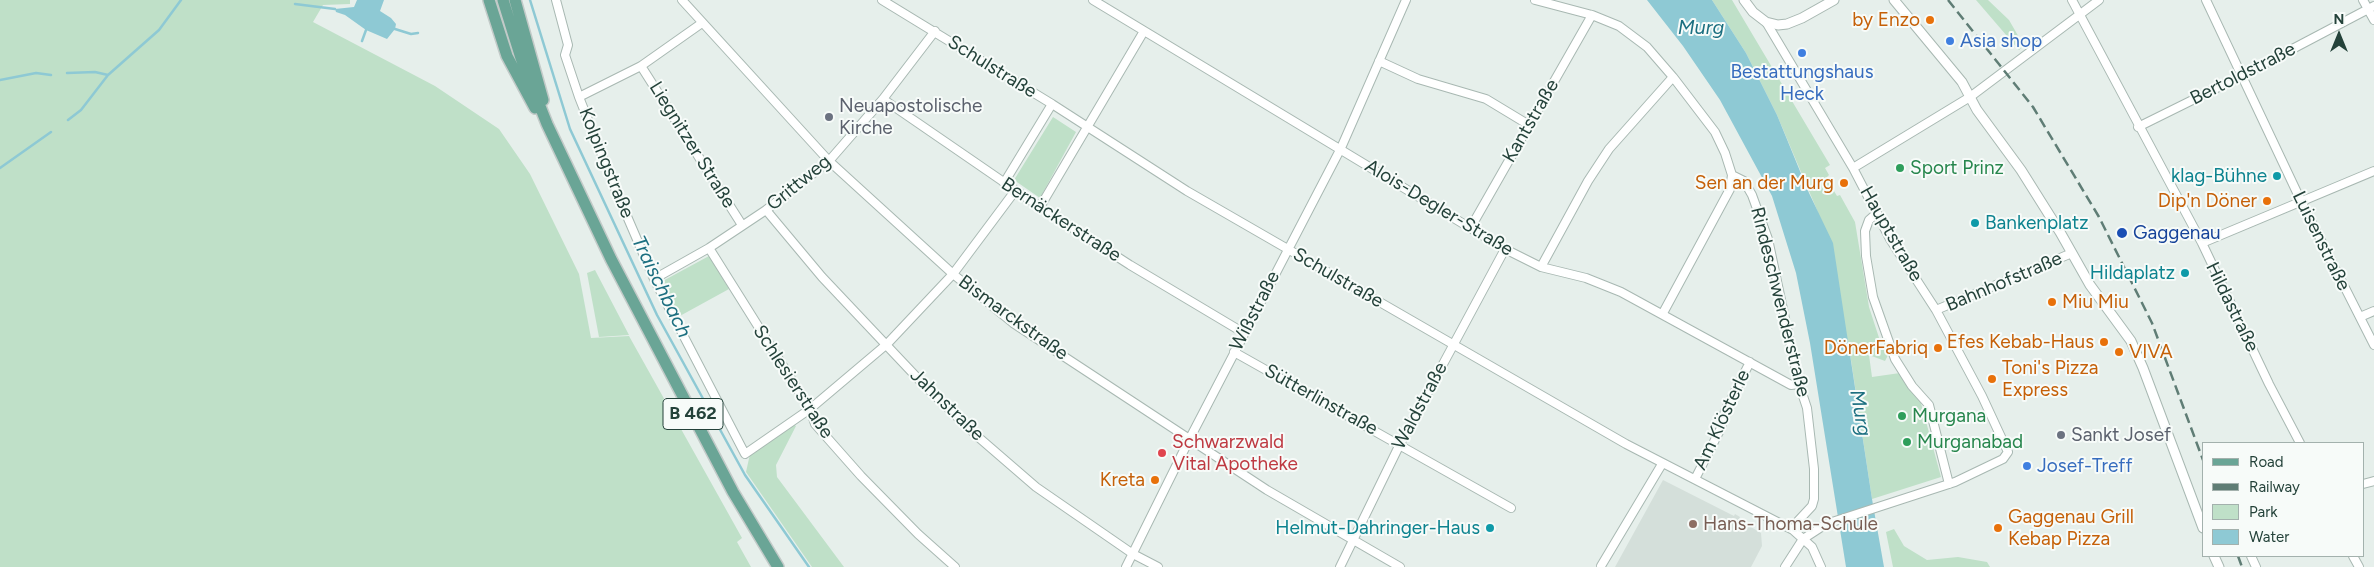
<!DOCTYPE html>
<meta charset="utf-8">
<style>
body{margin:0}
#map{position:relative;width:2374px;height:567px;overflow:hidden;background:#e6efeb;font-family:Figtree,sans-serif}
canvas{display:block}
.legend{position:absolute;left:2202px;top:442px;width:162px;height:115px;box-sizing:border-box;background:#f7fbf9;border:1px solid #a3b1ad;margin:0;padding:6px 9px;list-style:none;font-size:15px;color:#24423a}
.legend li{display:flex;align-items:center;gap:10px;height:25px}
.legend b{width:25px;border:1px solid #a3b1ad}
.north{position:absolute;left:2314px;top:10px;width:50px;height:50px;-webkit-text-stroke:4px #f7fbf9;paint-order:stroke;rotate:0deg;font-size:14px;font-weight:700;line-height:20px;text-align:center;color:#24423a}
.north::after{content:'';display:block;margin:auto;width:18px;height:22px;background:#24423a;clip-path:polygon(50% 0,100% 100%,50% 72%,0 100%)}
</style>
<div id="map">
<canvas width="2374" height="567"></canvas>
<ul class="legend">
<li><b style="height:6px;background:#6aa596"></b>Road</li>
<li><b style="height:6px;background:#5f7d75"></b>Railway</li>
<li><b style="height:14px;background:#bfe0c8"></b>Park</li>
<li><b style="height:14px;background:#8ec9d4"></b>Water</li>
</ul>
<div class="north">N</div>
</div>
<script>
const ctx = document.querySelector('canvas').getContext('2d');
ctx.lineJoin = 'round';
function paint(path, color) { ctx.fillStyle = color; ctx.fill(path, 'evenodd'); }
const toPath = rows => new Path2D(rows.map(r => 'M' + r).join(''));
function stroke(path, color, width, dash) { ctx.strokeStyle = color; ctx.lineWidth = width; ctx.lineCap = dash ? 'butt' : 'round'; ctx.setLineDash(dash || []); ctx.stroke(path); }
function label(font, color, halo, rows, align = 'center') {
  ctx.font = font + ' Figtree,sans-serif'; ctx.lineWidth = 4; ctx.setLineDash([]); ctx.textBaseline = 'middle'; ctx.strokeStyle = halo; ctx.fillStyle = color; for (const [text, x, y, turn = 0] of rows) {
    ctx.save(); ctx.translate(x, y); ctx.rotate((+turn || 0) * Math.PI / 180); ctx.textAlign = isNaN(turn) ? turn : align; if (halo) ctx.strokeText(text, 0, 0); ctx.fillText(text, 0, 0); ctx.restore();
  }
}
const built = toPath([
 [1663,480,1734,516,1735,514,1740,517,1739,520,1761,533,1762,546,1751,567,1615,567]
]);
const green = toPath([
 [0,0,350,0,350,4,323,5,313,22,435,86,499,129,530,174,579,274,591,338,629,336,742,538,737,542,751,567,0,567],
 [1712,0,1732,0,1830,165,1825,168,1829,175,1827,177,1829,183,1837,196,1840,195,1855,222,1869,307,1882,347,1888,355,1885,361,1869,355,1872,377,1900,373,1921,403,1941,477,1872,499,1851,360,1817,210,1777,115,1746,53],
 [1976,0,1988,0,2009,20,2024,46,2019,50],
 [1053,117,1076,132,1040,198,1014,180],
 [709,256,729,289,678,317,661,282],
 [595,270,629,335,599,337,587,273],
 [793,424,796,426,776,465,777,477,844,567,812,567,746,472,750,454],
 [1894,529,1904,546,1927,560,1958,557,1987,562,1990,567,1893,567,1886,532]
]);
const water = toPath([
 [357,0,384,0,380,11,391,18,396,24,395,29,387,39,366,30,345,15,336,12,335,9,354,7],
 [1647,0,1712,0,1746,53,1777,115,1809,193,1833,243,1872,499,1884,567,1846,567,1810,343,1796,273,1772,196,1720,100,1683,46]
]);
const stream = toPath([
 [530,0,570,129,657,315,745,475,809,567],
 [295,4,335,9],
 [395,29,411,34,418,33],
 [362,41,366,30],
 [67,73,95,72,108,75],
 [0,80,36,73,51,75],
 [68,120,81,110,108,75,159,30,181,0],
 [0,168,51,132]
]);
const minor = toPath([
 [556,0,568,45,565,55,579,97,617,193,654,279,745,454,810,409,887,344,953,274,1015,191],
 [682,0,829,161,953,274,1013,323,1267,490,1400,567],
 [882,0,1052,104,1187,191,1626,444,1793,530,1812,547,1821,567],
 [1093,0,1505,249,1541,267,1586,278,1621,292,1791,385,1799,384],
 [1535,0,1592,15,1619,26,1647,47,1673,77,1715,132,1725,153,1732,175,1730,189,1663,313],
 [2072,0,2202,243,2269,384,2300,443],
 [2206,0,2301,201,2374,345],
 [2363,0,2374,20],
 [1766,22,1853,168,1890,239,1936,310,1982,396,2008,452,2003,459,1955,482,1826,524,1803,539,1785,567],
 [1379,61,1418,79,1486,99,1529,125],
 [641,66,742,225],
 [579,97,641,66,702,23],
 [883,99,1040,207,1130,265,1244,333],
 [2138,127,2243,75,2374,6],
 [1853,168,1970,97,2099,0],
 [1732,175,1744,181,1752,195,1768,239,1799,384,1807,408,1814,469,1814,499,1812,506,1798,521,1793,530],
 [1004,183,1052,104],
 [1040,207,1144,31],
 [766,210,822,277,925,386,977,436,1036,487,1133,554,1158,567],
 [1877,213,1869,220,1865,231,1866,256,1873,297,1895,359,1912,386,1929,405,1949,484],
 [1471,227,1592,15],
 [2202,243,2374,171],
 [709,248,810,409,815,424,861,476,918,534,955,567],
 [1541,267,1588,181,1609,149,1673,77],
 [654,279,709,248,766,210,829,161,883,99,935,31],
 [1936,310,2072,253],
 [2360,317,2374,311],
 [1234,352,1511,508],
 [1695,479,1721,428,1725,411,1750,362],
 [2363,484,2374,481],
 [2251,556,2256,567],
 [2353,556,2359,567],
 [1601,566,1662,464],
 [1126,567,1189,440,1341,148,1406,0],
 [1340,567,1400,444,1505,249]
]);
const tertiary = toPath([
 [1744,0,1753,12,1766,22,1778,25,1787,24,1802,18,1834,0],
 [1894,0,1962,82,1977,110,2021,170,2060,232,2090,285,2131,341,2143,368,2203,528],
 [2214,556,2219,567]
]);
const primary = toPath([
 [489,0,507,56,535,108],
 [503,0,521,58,547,124,611,259,733,492,778,567],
 [515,0,543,100]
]);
const rail = toPath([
 [1948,0,2033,107,2099,217,2152,323,2203,460],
 [2238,556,2242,567]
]);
const markers = [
 [1930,20,5,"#e8710a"],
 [1950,41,5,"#3f7fe0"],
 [1802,53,5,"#3f7fe0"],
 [829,117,5,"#6b7280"],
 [1900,168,5,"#2e9e5b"],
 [2277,176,5,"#0f9aa8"],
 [1844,183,5,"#e8710a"],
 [2267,201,5,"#e8710a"],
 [1975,223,5,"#0f9aa8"],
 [2122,233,6,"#1a4fb4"],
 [2185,273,5,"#0f9aa8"],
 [2052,302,5,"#e8710a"],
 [2104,342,5,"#e8710a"],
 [1938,348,5,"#e8710a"],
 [2119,352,5,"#e8710a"],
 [1992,379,5,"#e8710a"],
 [1902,416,5,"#2e9e5b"],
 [2061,435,5,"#6b7280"],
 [1907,442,5,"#2e9e5b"],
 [1162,453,5,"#e0444e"],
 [2027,466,5,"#3f7fe0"],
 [1155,480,5,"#e8710a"],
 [1693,524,5,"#8d6e63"],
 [1490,528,5,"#0f9aa8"],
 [1998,528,5,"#e8710a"]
];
const shields = [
 [693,414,60]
];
const shieldNames = [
 ["B 462",693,414]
];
const foodNames = [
 ["by Enzo",1920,20],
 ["Sen an der Murg",1834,183],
 ["Dip'n Döner",2257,201],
 ["Miu Miu",2062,302,"left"],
 ["Efes Kebab-Haus",2094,342],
 ["DönerFabriq",1928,348],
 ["VIVA",2129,352,"left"],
 ["Toni's Pizza",2002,368,"left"],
 ["Express",2002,390,"left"],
 ["Kreta",1145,480],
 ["Gaggenau Grill",2008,517,"left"],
 ["Kebap Pizza",2008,539,"left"]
];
const shopNames = [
 ["Asia shop",1960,41],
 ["Bestattungshaus",1802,72,"center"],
 ["Heck",1802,94,"center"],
 ["Josef-Treff",2037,466]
];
const streetNames = [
 ["Schulstraße",992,67,32],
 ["Bertoldstraße",2243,74,-27],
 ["Kantstraße",1531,121,-60],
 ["Liegnitzer Straße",692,145,58],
 ["Kolpingstraße",606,163,68],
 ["Grittweg",799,183,-39],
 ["Alois-Degler-Straße",1439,208,31],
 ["Bernäckerstraße",1061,220,33],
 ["Hauptstraße",1891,234,60],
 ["Luisenstraße",2321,241,64],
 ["Schulstraße",1338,278,30],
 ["Bahnhofstraße",2004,282,-23],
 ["Rindeschwenderstraße",1780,302,76],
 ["Hildastraße",2232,307,64],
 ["Wißstraße",1255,311,-63],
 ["Bismarckstraße",1013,318,36],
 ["Schlesierstraße",793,382,57],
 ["Sütterlinstraße",1321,400,29],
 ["Jahnstraße",947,405,44],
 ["Waldstraße",1420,406,-62],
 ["Am Klösterle",1722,420,-65]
];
const worshipNames = [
 ["Neuapostolische",839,106],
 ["Kirche",839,128],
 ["Sankt Josef",2071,435]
];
const leisureNames = [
 ["Sport Prinz",1910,168],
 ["Murgana",1912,416],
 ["Murganabad",1917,442]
];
const cultureNames = [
 ["klag-Bühne",2267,176],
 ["Bankenplatz",1985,223,"left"],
 ["Hildaplatz",2175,273],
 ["Helmut-Dahringer-Haus",1480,528]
];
const transitNames = [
 ["Gaggenau",2133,233]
];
const healthNames = [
 ["Schwarzwald",1172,442],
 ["Vital Apotheke",1172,464]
];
const educationNames = [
 ["Hans-Thoma-Schule",1703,524]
];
const waterNames = [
 ["Murg",1701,28],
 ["Traischbach",661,287,64],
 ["Murg",1860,413,80]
];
paint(built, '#d4dfda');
paint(green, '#bfe0c8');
paint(water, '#8ec9d4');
stroke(stream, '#8ec9d4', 2.5);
stroke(minor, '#a8b8b2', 10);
stroke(tertiary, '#a8b8b2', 11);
stroke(primary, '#c2cac8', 14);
stroke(minor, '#fff', 8);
stroke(tertiary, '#fff', 9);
stroke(primary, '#6aa596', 11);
stroke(rail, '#5f7d75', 2.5, [10, 5]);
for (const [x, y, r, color] of markers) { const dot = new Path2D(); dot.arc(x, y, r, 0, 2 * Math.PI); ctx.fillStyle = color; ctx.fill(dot); stroke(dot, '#f7fbf9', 2); }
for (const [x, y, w] of shields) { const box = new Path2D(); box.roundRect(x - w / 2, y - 15.5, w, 31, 4); ctx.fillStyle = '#f7fbf9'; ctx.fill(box); stroke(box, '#24423a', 1); }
label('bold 18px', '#24423a', null, shieldNames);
label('19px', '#c56008', '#f7fbf9', foodNames, 'right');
label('19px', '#366cbe', '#f7fbf9', shopNames, 'left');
label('19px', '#24423a', '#f7fbf9', streetNames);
label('19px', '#5b616d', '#f7fbf9', worshipNames, 'left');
label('19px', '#27864d', '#f7fbf9', leisureNames, 'left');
label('19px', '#0d838f', '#f7fbf9', cultureNames, 'right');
label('19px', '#164399', '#f7fbf9', transitNames, 'left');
label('19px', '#be3a42', '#f7fbf9', healthNames, 'left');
label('19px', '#785e54', '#f7fbf9', educationNames, 'left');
label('italic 20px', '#1c6f80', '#f7fbf9', waterNames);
</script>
